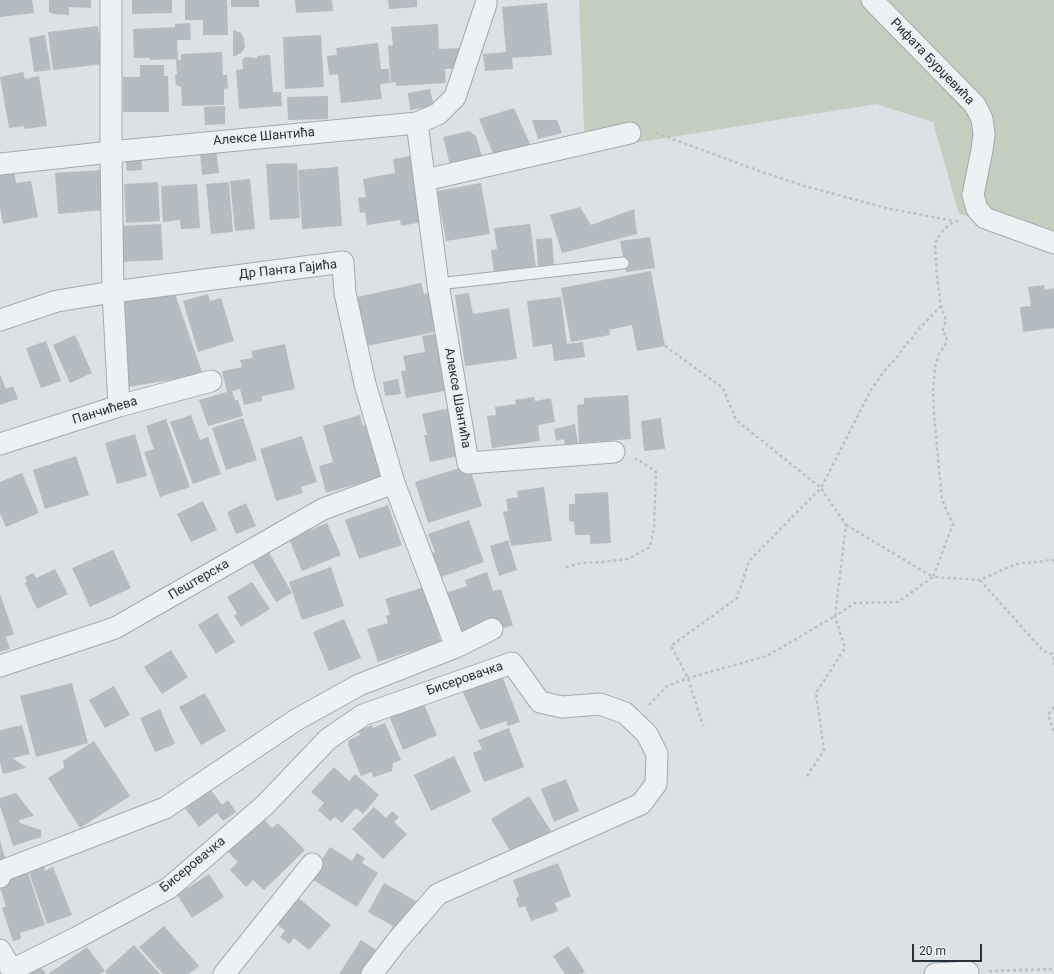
<!DOCTYPE html>
<meta charset="utf-8">
<style>
body{margin:0}
#map{position:relative;width:1054px;height:974px;overflow:hidden;background:#dce1e5;font-family:Roboto,sans-serif}
canvas{display:block}
.scale{position:absolute;left:912px;top:944px;width:70px;height:18px;box-sizing:border-box;border:2px solid #27313a;border-top:0;padding-left:5px;font-size:12px;line-height:14px;white-space:nowrap;color:#27313a;-webkit-text-stroke:3px #ebf0f3;paint-order:stroke}
</style>
<div id="map">
<canvas width="1054" height="974"></canvas>
<div class="scale">20 m</div>
</div>
<script>
const ctx = document.querySelector('canvas').getContext('2d');
ctx.lineJoin = 'round';
function paint(path, color) { ctx.fillStyle = color; ctx.fill(path, 'evenodd'); }
const toPath = rows => new Path2D(rows.map(r => 'M' + r).join(''));
function stroke(path, color, width, dash) { ctx.strokeStyle = color; ctx.lineWidth = width; ctx.lineCap = dash ? 'butt' : 'round'; ctx.setLineDash(dash || []); ctx.stroke(path); }
function label(font, color, halo, rows, align = 'center') {
  ctx.font = font + ' Roboto,sans-serif'; ctx.lineWidth = 4; ctx.setLineDash([]); ctx.textBaseline = 'middle'; ctx.strokeStyle = halo; ctx.fillStyle = color; for (const [text, x, y, turn = 0] of rows) {
    ctx.save(); ctx.translate(x, y); ctx.rotate((+turn || 0) * Math.PI / 180); ctx.textAlign = isNaN(turn) ? turn : align; if (halo) ctx.strokeText(text, 0, 0); ctx.fillText(text, 0, 0); ctx.restore();
  }
}
const green = toPath([
 [579,0,1054,0,1054,233,959,214,933,122,876,104,585,151]
]);
const building = toPath([
 [0,0,32,0,34,13,0,17],
 [49,0,91,0,91,8,69,7,69,15,54,14,49,12],
 [132,0,172,0,172,13,132,14],
 [185,0,227,0,228,35,203,35,203,20,185,20],
 [231,0,259,0,259,7,231,7],
 [295,0,332,0,333,11,296,13],
 [388,0,417,0,417,7,389,9],
 [547,3,552,55,512,58,513,69,485,71,483,54,506,52,502,7],
 [190,23,191,40,177,40,178,59,150,60,150,58,134,58,133,29,175,27,175,24],
 [438,24,439,49,460,48,461,68,445,69,446,83,396,86,396,82,391,83,388,46,393,45,391,27],
 [98,26,103,64,53,70,48,32],
 [233,30,241,33,244,39,245,48,241,53,233,57],
 [45,35,51,70,34,72,29,38],
 [321,35,324,87,285,89,283,37],
 [378,43,381,69,389,69,390,83,380,84,382,99,341,103,338,74,329,75,327,56,337,55,336,48],
 [222,52,223,75,227,75,228,88,224,89,224,105,182,106,181,87,176,85,175,75,177,74,176,59,181,60,181,54],
 [270,55,273,92,281,92,282,106,239,109,236,70,243,69,242,60,246,57,257,58,257,56],
 [140,65,164,65,164,76,168,76,169,112,123,112,123,77,140,77],
 [23,72,25,79,39,76,47,126,25,129,24,126,9,128,0,77],
 [430,89,434,106,410,110,408,93],
 [328,96,328,119,288,120,287,97],
 [225,106,225,124,205,125,204,107],
 [514,108,530,144,494,156,479,119],
 [532,120,557,120,562,133,538,139],
 [469,131,476,136,483,160,451,169,443,137],
 [216,150,219,173,202,175,200,152],
 [141,154,142,170,127,171,125,155],
 [417,155,428,221,401,226,400,220,367,225,365,212,360,213,358,198,366,197,363,179,395,173,393,159],
 [297,163,300,218,270,220,266,164],
 [338,167,342,226,302,229,298,170],
 [14,169,16,183,31,181,38,217,3,224,0,208,0,171],
 [101,170,104,210,58,214,55,173],
 [250,179,255,229,235,231,230,181],
 [158,182,160,221,126,223,124,184],
 [229,182,233,232,211,234,206,184],
 [481,183,490,234,446,241,437,191],
 [197,184,200,228,181,229,180,220,163,222,161,186],
 [580,207,591,225,634,209,637,234,562,253,550,215],
 [161,224,163,260,120,262,119,226],
 [530,224,536,268,494,273,491,250,497,249,494,228],
 [650,237,655,268,626,272,620,241],
 [552,238,554,266,538,267,536,239],
 [651,271,665,346,637,351,632,325,609,330,610,335,571,342,561,288],
 [421,283,424,294,436,291,444,330,367,346,357,297],
 [1044,285,1045,290,1054,288,1054,328,1023,332,1020,307,1031,306,1028,287],
 [173,288,203,375,121,388,121,295],
 [469,293,473,314,509,308,517,359,465,366,455,295],
 [208,294,210,301,221,298,234,341,198,352,183,301],
 [561,297,567,344,583,342,585,357,554,361,552,344,533,347,527,301],
 [451,331,461,388,406,398,401,371,406,370,403,356,425,352,422,336],
 [75,335,92,373,70,383,53,345],
 [46,341,61,381,41,388,26,348],
 [285,344,295,389,262,396,262,401,244,405,240,389,232,391,235,400,238,400,243,416,208,426,199,400,227,392,222,371,242,367,240,360,253,358,251,351],
 [0,374,6,389,13,386,18,399,0,405],
 [398,379,401,394,385,396,383,382],
 [628,395,631,439,579,443,577,405,584,404,584,398],
 [534,397,535,401,551,398,555,422,538,425,540,441,492,448,487,416,496,415,495,407,516,404,515,400],
 [459,406,469,454,430,462,424,435,427,435,422,414],
 [191,415,200,440,208,437,221,474,193,484,170,422],
 [360,415,363,426,371,424,380,455,375,457,381,477,326,493,319,466,333,462,323,426],
 [243,418,257,460,226,470,212,428],
 [661,418,665,449,644,451,641,421],
 [166,419,190,487,160,497,144,452,154,449,146,426],
 [575,424,579,450,566,452,564,439,556,441,554,429],
 [135,434,147,476,117,484,105,443],
 [302,436,317,482,301,487,303,493,276,501,260,449],
 [76,456,89,495,45,509,33,470],
 [469,465,482,506,428,523,415,482],
 [22,473,39,513,6,527,0,514,0,482],
 [544,487,552,541,511,546,503,512,508,511,506,499,518,497,517,491],
 [608,492,611,543,590,544,590,535,575,535,574,522,569,521,569,504,575,504,575,494],
 [203,501,217,530,191,542,177,514],
 [246,503,256,526,236,534,227,512],
 [388,505,402,545,359,559,345,520],
 [469,520,484,562,436,579,427,555,435,552,428,534],
 [327,523,341,555,302,571,289,539],
 [508,540,517,570,499,576,490,546],
 [267,549,292,593,276,602,250,559],
 [113,550,131,588,90,607,72,568],
 [331,567,344,606,302,620,289,582],
 [55,569,68,594,37,609,25,583,27,582,25,577,33,573,36,578],
 [487,572,493,591,501,589,513,625,459,644,442,594,467,586,465,580],
 [252,582,270,609,241,627,234,616,237,613,227,597],
 [424,587,441,642,378,662,367,629,388,623,386,616,390,614,385,599],
 [0,594,14,634,6,637,10,649,0,652],
 [217,613,235,642,216,654,198,625],
 [344,619,361,658,329,671,313,632],
 [171,650,188,677,162,694,144,667],
 [501,673,520,722,508,726,506,721,480,730,460,686],
 [72,683,88,743,36,757,20,696],
 [114,686,130,715,105,728,89,700],
 [205,693,226,731,201,745,179,707],
 [421,697,437,735,403,750,387,711],
 [160,709,175,744,155,752,140,718],
 [385,723,401,760,393,763,392,771,374,777,371,772,361,776,348,745,349,740,360,735,358,731,372,725,373,728],
 [22,725,30,754,13,758,26,768,3,774,0,762,0,730],
 [509,728,524,767,484,782,473,753,482,749,478,740],
 [94,741,130,796,80,828,48,778,64,768,63,761],
 [454,756,471,792,431,811,414,775],
 [334,767,349,781,355,774,379,795,363,814,356,808,342,823,335,817,330,821,318,810,324,803,311,792],
 [566,779,579,811,554,822,541,789],
 [211,790,222,805,228,800,236,812,223,821,217,813,199,827,185,808],
 [16,793,34,816,19,820,20,823,41,830,41,837,13,846,0,806,0,798],
 [529,796,551,831,512,854,491,819],
 [374,807,386,818,392,811,399,817,394,822,407,834,383,859,352,829],
 [261,816,272,828,278,823,305,850,264,890,253,880,246,887,230,870,238,862,226,850],
 [0,840,5,858,0,860],
 [330,847,352,861,357,853,365,858,362,863,378,873,357,907,310,878],
 [558,863,571,896,555,903,558,911,531,921,525,906,519,908,516,898,519,896,513,880],
 [44,866,45,871,53,867,72,915,47,924,29,873],
 [28,873,45,925,20,933,21,939,13,941,2,908,6,906,0,888,6,886,4,880],
 [209,874,224,897,192,918,177,895],
 [384,883,434,911,420,934,413,930,406,942,389,933,393,926,368,912],
 [295,895,331,925,309,950,294,938,289,944,280,937,285,931,273,921],
 [164,926,199,966,189,974,163,974,139,947],
 [361,940,381,953,368,974,339,974],
 [134,945,160,974,107,974,105,971],
 [568,946,585,972,582,974,565,974,553,956],
 [87,947,105,971,100,974,48,974],
 [37,962,46,974,24,974]
]);
const path = toPath([
 [656,133,762,172,805,186,886,208,954,221],
 [665,346,723,388,736,420,821,488,871,390,885,370,898,356,905,345,911,340,917,331,941,306],
 [846,525,933,577,953,524,942,500,934,415,933,392,935,367,940,351,945,347,947,336,942,332,946,320,941,306,937,277,935,243,943,230,953,222,958,221],
 [566,567,581,563,602,562,628,559,650,547,654,528,656,472,640,461,635,459],
 [980,580,1043,651,1053,654,1054,665],
 [649,705,667,686,688,678,767,656,835,616,846,525,821,488,749,561,737,598,671,646,688,678,703,726],
 [1054,707,1048,715,1054,731],
 [807,776,824,750,816,693,845,648,835,616,855,603,898,602,933,577,980,580,1016,564,1054,560],
 [989,971,1054,969]
]);
const service = toPath([
 [438,284,623,263]
]);
const minor = toPath([
 [111,0,111,152,113,292,119,406],
 [872,0,975,105,982,119,984,134,982,150,973,195,977,209,985,218,1054,243],
 [417,123,438,284,468,463,614,452],
 [0,164,111,152,417,123,438,114,455,97,486,4,486,0],
 [425,180,630,133],
 [0,320,57,301,113,292,343,262,345,293,365,384,394,483,456,647],
 [0,444,119,406,211,381],
 [0,666,115,628,323,509,394,483],
 [0,877,2,871,165,808,296,720,359,685,456,647,492,629],
 [0,950,14,974],
 [12,970,78,937,169,888,265,805,328,739,363,715,512,663,540,702,562,707,600,704,625,713,647,734,657,754,656,784,641,804,438,894,397,941,372,974],
 [224,974,312,864],
 [935,974,968,972]
]);
const streetNames = [
 ["Рифата Бурџевића",932,62,46],
 ["Алексе Шантића",264,137,-5],
 ["Др Панта Гајића",288,270,-6],
 ["Алексе Шантића",457,398,80],
 ["Панчићева",105,411,-17],
 ["Пештерска",199,580,-30],
 ["Бисеровачка",465,679,-19],
 ["Бисеровачка",193,865,-39]
];
paint(green, '#c4cebe');
paint(building, '#b4bbc1');
stroke(service, '#a2a9ae', 13);
stroke(minor, '#a2a9ae', 23);
stroke(path, '#babfc4', 2.5, [3, 3]);
stroke(service, '#eef1f4', 11);
stroke(minor, '#eef1f4', 21);
label('13px', '#27313a', '#ebf0f3', streetNames);
</script>
